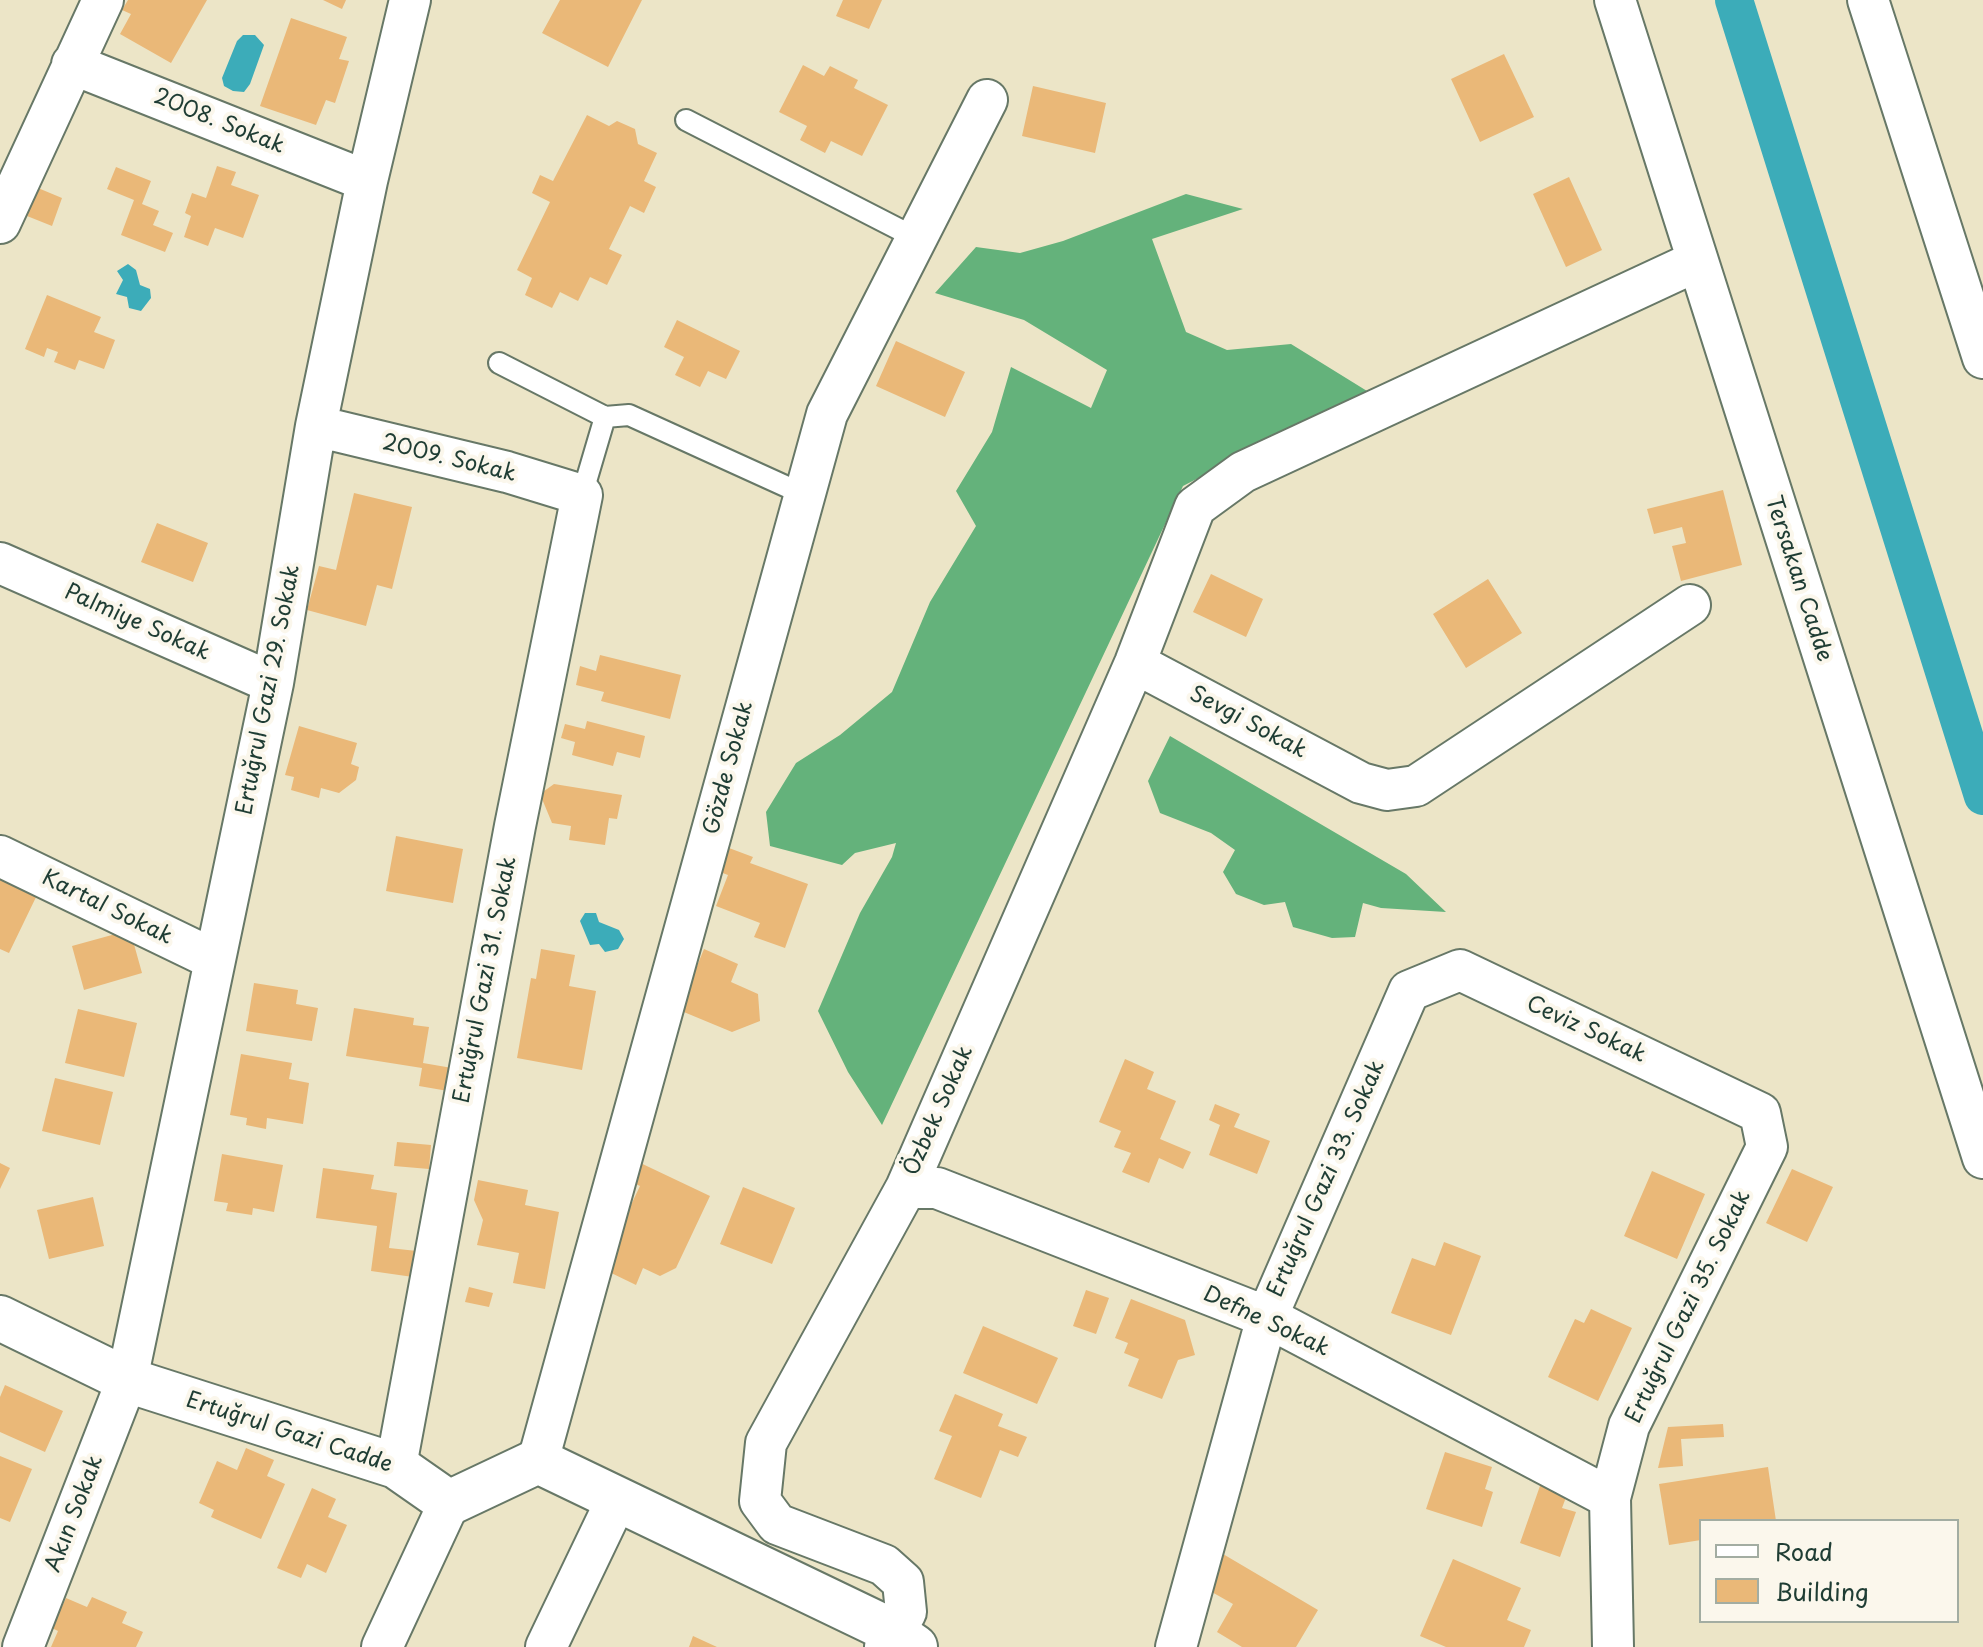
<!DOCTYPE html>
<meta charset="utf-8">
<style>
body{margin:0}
#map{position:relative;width:1983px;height:1647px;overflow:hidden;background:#ece5c7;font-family:"Playpen Sans",sans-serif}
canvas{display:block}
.legend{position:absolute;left:1699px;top:1519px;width:260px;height:104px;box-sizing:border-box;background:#fbf7ec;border:2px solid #a3ada2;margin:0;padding:10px 14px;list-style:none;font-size:24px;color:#1f3d34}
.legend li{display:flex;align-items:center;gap:16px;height:40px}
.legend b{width:40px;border:2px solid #a3ada2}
</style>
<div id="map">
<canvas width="1983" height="1647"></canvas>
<ul class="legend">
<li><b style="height:10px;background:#fff"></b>Road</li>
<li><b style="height:22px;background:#eab878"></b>Building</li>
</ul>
</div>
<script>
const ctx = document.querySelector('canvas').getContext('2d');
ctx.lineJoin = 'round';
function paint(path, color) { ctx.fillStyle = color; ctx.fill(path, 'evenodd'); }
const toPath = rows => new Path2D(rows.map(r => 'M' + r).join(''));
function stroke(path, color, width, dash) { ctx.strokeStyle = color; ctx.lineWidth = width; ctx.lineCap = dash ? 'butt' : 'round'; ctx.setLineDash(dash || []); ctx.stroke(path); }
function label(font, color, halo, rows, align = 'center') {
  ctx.font = font + ' "Playpen Sans",sans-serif'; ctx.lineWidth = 8; ctx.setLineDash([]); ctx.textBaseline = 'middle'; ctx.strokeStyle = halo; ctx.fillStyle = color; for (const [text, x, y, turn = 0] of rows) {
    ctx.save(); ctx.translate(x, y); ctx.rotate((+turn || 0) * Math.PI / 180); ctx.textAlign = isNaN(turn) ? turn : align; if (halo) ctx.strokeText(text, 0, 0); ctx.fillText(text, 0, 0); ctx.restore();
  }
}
const forest = toPath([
 [1186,194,1243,209,1152,239,1186,332,1227,350,1291,344,1367,391,1183,486,882,1125,848,1072,818,1011,860,913,892,857,896,843,855,853,842,865,770,846,766,812,796,763,840,735,892,692,930,602,976,526,956,491,992,432,1011,367,1091,408,1107,370,1024,320,935,293,976,247,1020,253,1063,241],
 [1170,736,1406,874,1446,912,1381,908,1363,903,1355,937,1332,938,1293,927,1285,902,1264,905,1236,894,1223,872,1235,850,1211,833,1160,813,1148,781]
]);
const water = toPath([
 [243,35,255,35,264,45,250,84,244,92,233,91,224,86,222,78,237,41],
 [128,264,136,270,140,285,150,289,151,298,141,311,129,308,127,297,116,294,123,280,117,271],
 [585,913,596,913,599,922,619,930,624,939,618,949,605,952,599,944,590,945,580,921]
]);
const canal = toPath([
 [1734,0,1983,796]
]);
const building = toPath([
 [128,0,207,0,171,63,120,34,131,14,122,10],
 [323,0,346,0,342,9],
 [560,0,642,0,608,67,542,33],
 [843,0,882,0,869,29,836,16],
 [291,18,347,37,339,59,349,61,335,103,326,100,316,125,260,106],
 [1504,54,1534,117,1480,142,1451,79],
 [803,65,824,76,830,66,858,80,854,88,888,105,862,156,831,141,825,153,800,140,807,126,779,112],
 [1033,86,1106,103,1095,153,1022,136],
 [587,115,609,126,617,121,635,129,638,144,657,153,644,181,656,187,644,213,630,206,609,249,622,255,607,285,590,277,578,301,560,292,552,308,525,295,532,278,517,270,550,202,532,193,540,175,553,181],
 [217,166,236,172,231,185,259,195,243,238,215,228,208,246,184,237,191,216,185,213,192,193,206,198],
 [116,167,151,181,142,204,159,211,153,225,173,233,165,252,121,235,134,200,107,189],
 [1569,177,1602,250,1566,267,1533,194],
 [38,188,62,198,52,226,27,216],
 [47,295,101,317,94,332,115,340,104,369,79,360,75,370,54,362,58,352,47,348,44,357,25,349],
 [677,320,740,351,726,379,708,371,700,387,675,375,684,357,664,347],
 [896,341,965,372,945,417,876,386],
 [1723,490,1742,565,1681,581,1672,546,1686,543,1682,527,1654,534,1647,509],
 [354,493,412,507,392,589,377,585,366,626,307,610,319,566,336,570],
 [157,523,208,543,193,582,141,562],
 [1211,574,1263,599,1246,637,1193,612],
 [1488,579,1522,633,1466,668,1433,614],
 [600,655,681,675,670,719,601,701,604,692,576,685,580,666,596,671],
 [587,721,645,736,640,758,617,752,613,766,572,755,575,742,561,738,565,724,585,729],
 [299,726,357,743,351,764,359,767,356,780,339,793,321,788,319,798,291,790,294,777,285,775],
 [554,784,622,795,617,819,609,818,605,845,569,840,571,826,552,823,540,794],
 [396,836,463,849,453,903,386,891],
 [721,845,753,857,750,863,808,884,785,948,754,937,760,923,716,906,728,875,712,869],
 [0,875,38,893,9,953,0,949],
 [130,930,142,973,84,990,72,946],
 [541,949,575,955,569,986,596,991,582,1070,517,1058,531,978,536,979],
 [704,949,738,964,731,982,758,994,760,1021,732,1032,679,1010],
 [254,983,298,990,296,1004,318,1008,312,1041,246,1031],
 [354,1008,414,1018,413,1025,429,1027,423,1063,452,1068,448,1091,419,1086,422,1068,346,1056],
 [78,1009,137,1023,124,1077,65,1063],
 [241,1054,292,1063,289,1079,309,1083,303,1124,267,1118,266,1129,246,1125,247,1118,230,1115],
 [1125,1059,1154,1072,1147,1089,1176,1101,1160,1139,1191,1152,1183,1169,1159,1158,1149,1183,1122,1172,1131,1153,1114,1147,1121,1131,1099,1122],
 [55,1078,113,1092,100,1145,42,1131],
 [1215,1104,1240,1114,1234,1127,1270,1141,1257,1174,1209,1155,1220,1125,1209,1120],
 [397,1142,431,1145,429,1169,394,1166],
 [222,1154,283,1165,274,1212,253,1208,252,1215,226,1211,228,1203,214,1201],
 [632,1159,710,1196,676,1268,660,1276,643,1268,636,1285,601,1268,640,1186,623,1178],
 [0,1163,10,1168,0,1189],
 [323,1168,374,1175,371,1189,397,1193,389,1248,417,1251,413,1277,371,1271,377,1226,316,1218],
 [1792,1169,1833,1187,1807,1242,1766,1223],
 [1652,1171,1705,1194,1677,1259,1624,1236],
 [478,1180,528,1190,525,1205,559,1212,545,1289,513,1283,519,1253,477,1245,483,1220,474,1200],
 [743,1187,795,1208,772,1264,720,1244],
 [93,1197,104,1246,49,1259,37,1210],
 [1444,1242,1481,1256,1451,1335,1391,1313,1412,1258,1435,1266],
 [469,1287,493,1293,489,1307,465,1302],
 [1086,1290,1109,1298,1096,1334,1073,1326],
 [1131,1299,1185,1320,1195,1355,1178,1360,1162,1399,1128,1386,1139,1359,1124,1353,1128,1343,1115,1338],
 [1591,1309,1632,1328,1598,1401,1548,1377,1575,1319,1584,1323],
 [983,1326,1058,1358,1037,1404,963,1373],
 [5,1385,63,1411,45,1452,0,1432,0,1397],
 [955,1394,1003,1414,998,1426,1027,1437,1018,1457,1000,1450,981,1498,934,1479,952,1436,939,1431],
 [1723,1424,1724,1437,1681,1439,1683,1466,1658,1468,1668,1427],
 [246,1448,274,1460,267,1476,285,1484,261,1539,211,1517,214,1510,199,1503,217,1461,237,1470],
 [1445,1452,1492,1467,1485,1489,1493,1492,1482,1527,1426,1509],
 [0,1456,32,1469,10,1522,0,1518],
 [1768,1467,1776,1521,1701,1521,1701,1540,1669,1545,1659,1484],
 [1541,1483,1568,1492,1562,1508,1576,1512,1560,1557,1520,1543],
 [312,1488,336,1499,328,1517,347,1525,326,1573,307,1564,301,1578,277,1568],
 [1223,1554,1318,1610,1296,1647,1242,1647,1217,1632,1233,1604,1203,1587],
 [1453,1559,1521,1588,1507,1620,1531,1630,1524,1647,1446,1647,1420,1636],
 [92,1597,127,1612,122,1623,143,1632,136,1647,51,1647,58,1631,52,1628,66,1598,87,1607],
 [693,1636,717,1647,689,1647]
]);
const service = toPath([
 [686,120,916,238],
 [499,363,605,417],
 [582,495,605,417,629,415,805,495]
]);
const minor = toPath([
 [1615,0,1983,1158],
 [1868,0,1983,358],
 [72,64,367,181],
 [0,223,103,0],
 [316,426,507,472,582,495,515,826,396,1466],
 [0,563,273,683],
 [1135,663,1361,783,1387,790,1416,786,1690,605],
 [0,856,215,960],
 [906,1188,937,1188,1267,1317,1610,1498],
 [538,1461,827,414,987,100],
 [23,1647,127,1380,273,683,316,426,367,181,410,0],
 [382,1647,449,1503],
 [546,1647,616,1501],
 [885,1647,906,1612,903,1582,884,1565,777,1524,760,1501,766,1443,906,1188,1135,663,1195,507,1243,472,1697,261],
 [1176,1647,1267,1317,1409,991,1460,970,1760,1113,1767,1147,1629,1426,1610,1498,1613,1647]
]);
const tertiary = toPath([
 [0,1318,127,1380,396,1466,449,1503,538,1461,892,1631,915,1647]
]);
const streetNames = [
 ["2008. Sokak",219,122,22],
 ["2009. Sokak",449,459,14],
 ["Tersakan Cadde",1798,579,72],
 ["Palmiye Sokak",137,623,24],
 ["Ertuğrul Gazi 29. Sokak",269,690,-79],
 ["Sevgi Sokak",1248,723,28],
 ["Gözde Sokak",729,768,-75],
 ["Kartal Sokak",107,908,26],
 ["Ertuğrul Gazi 31. Sokak",486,980,-79],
 ["Ceviz Sokak",1586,1030,25],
 ["Özbek Sokak",939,1111,-66],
 ["Ertuğrul Gazi 33. Sokak",1327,1179,-66],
 ["Ertuğrul Gazi 35. Sokak",1689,1307,-64],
 ["Defne Sokak",1266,1322,25],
 ["Ertuğrul Gazi Cadde",289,1433,18],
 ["Akın Sokak",75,1514,-69]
];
paint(forest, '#64b27b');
paint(water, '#3cacb9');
stroke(canal, '#3cacb9', 38);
paint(building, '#eab878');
stroke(service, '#677867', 24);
stroke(minor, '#677867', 44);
stroke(tertiary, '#677867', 48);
stroke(service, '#fff', 20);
stroke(minor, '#fff', 40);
stroke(tertiary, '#fff', 44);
label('22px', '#1f3d34', '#fbf7ec', streetNames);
</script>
